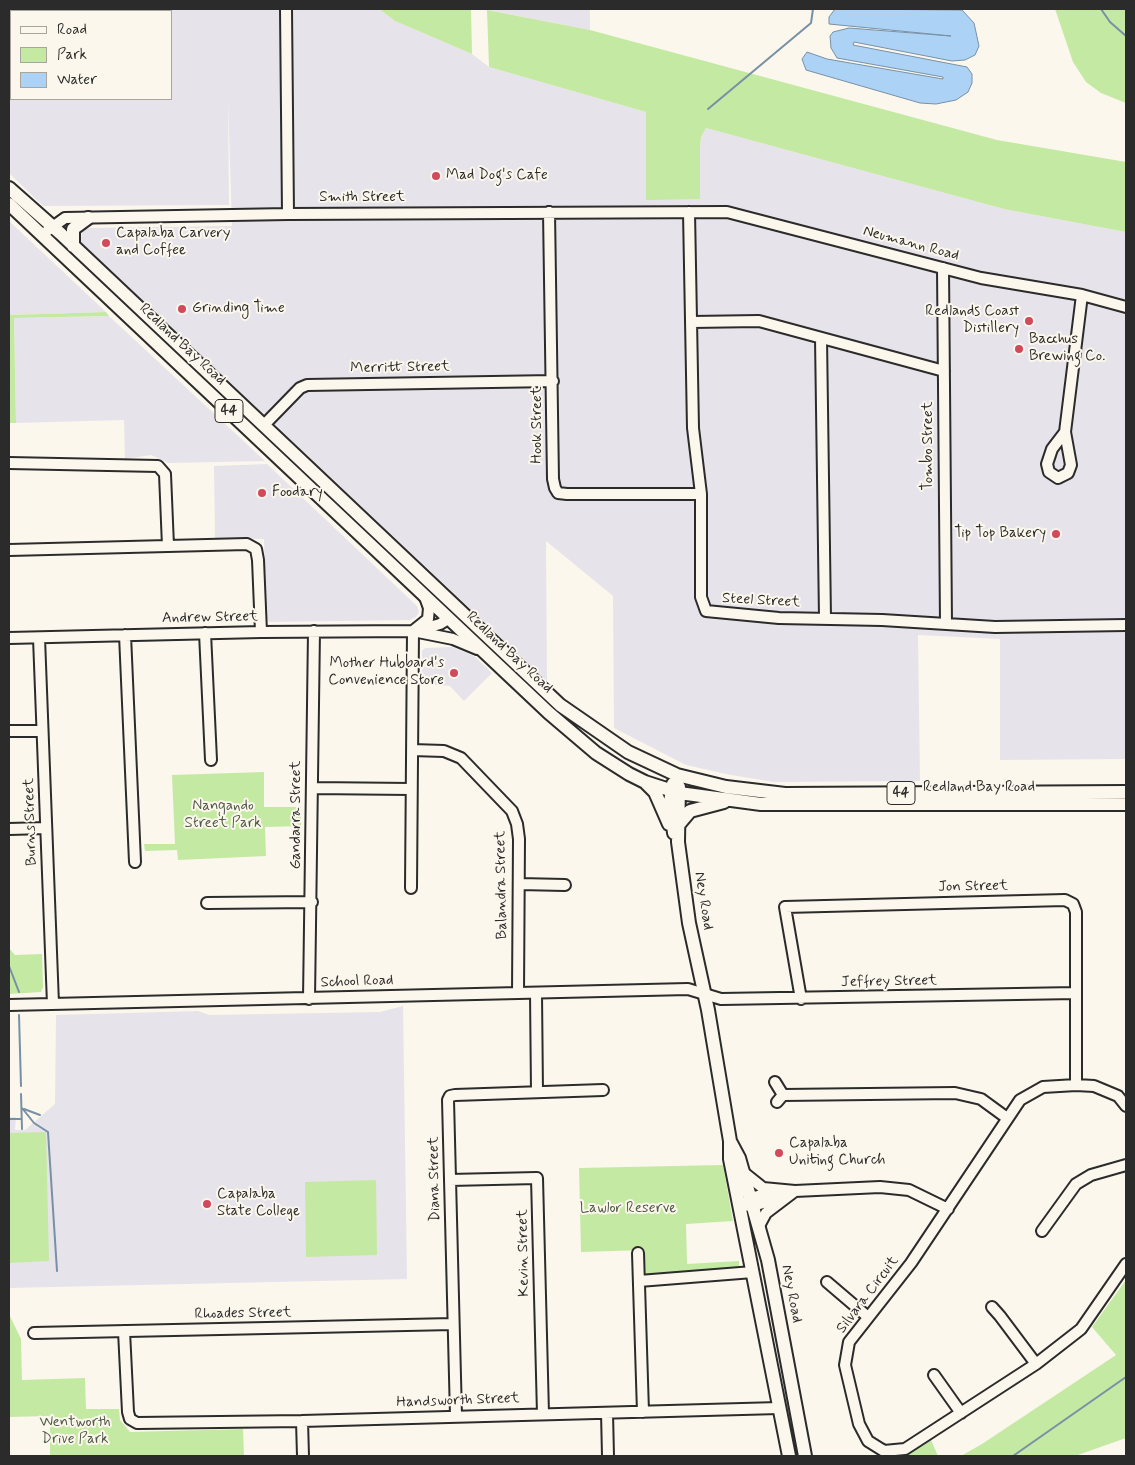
<!DOCTYPE html>
<style>
body{margin:0}
#map{position:relative;width:1135px;height:1465px;overflow:hidden;background:#fbf7ec;font-family:Mynerve,sans-serif}
canvas{display:block}
.frame{position:absolute;inset:0;border:10px solid #2b2b2b;pointer-events:none}
.legend{position:absolute;left:10px;top:10px;width:162px;height:90px;box-sizing:border-box;background:#fbf7ec;border:1px solid #a8a59f;margin:0;padding:6px 9px;list-style:none;font-size:15px;color:#2b2b2b}
.legend li{display:flex;align-items:center;gap:10px;height:25px}
.legend b{width:25px;border:1px solid #a8a59f}
</style>
<div id="map">
<canvas width="1135" height="1465"></canvas>
<div class="frame"></div>
<ul class="legend">
<li><b style="height:6px;background:#fbf7ec"></b>Road</li>
<li><b style="height:14px;background:#c4e9a3"></b>Park</li>
<li><b style="height:14px;background:#acd3f6"></b>Water</li>
</ul>
</div>
<script>
const ctx = document.querySelector('canvas').getContext('2d');
ctx.lineJoin = 'round';
function paint(path, color) { ctx.fillStyle = color; ctx.fill(path, 'evenodd'); }
const toPath = rows => new Path2D(rows.map(r => 'M' + r).join(''));
function stroke(path, color, width, dash) { ctx.strokeStyle = color; ctx.lineWidth = width; ctx.lineCap = dash ? 'butt' : 'round'; ctx.setLineDash(dash || []); ctx.stroke(path); }
function label(font, color, halo, rows, align = 'center') {
  ctx.font = font + ' Mynerve,sans-serif'; ctx.lineWidth = 4; ctx.setLineDash([]); ctx.textBaseline = 'middle'; ctx.strokeStyle = halo; ctx.fillStyle = color; for (const [text, x, y, turn = 0] of rows) {
    ctx.save(); ctx.translate(x, y); ctx.rotate((+turn || 0) * Math.PI / 180); ctx.textAlign = isNaN(turn) ? turn : align; if (halo) ctx.strokeText(text, 0, 0); ctx.fillText(text, 0, 0); ctx.restore();
  }
}
const built = toPath([
 [9,9,379,9,395,21,472,54,489,67,646,112,646,199,700,199,700,148,701,137,706,128,1004,209,1126,232,1126,759,1000,760,1000,639,918,635,920,781,774,782,731,775,686,765,614,728,613,596,546,541,547,681,81,242,82,230,89,228,232,226,228,99,229,205,43,206,9,173],
 [11,11,171,11,171,99,11,99],
 [487,9,590,9,590,30,487,10],
 [9,221,106,312,9,315],
 [109,316,265,461,168,463,151,455,125,459,124,420,16,423,14,318],
 [267,464,417,606,419,612,416,617,410,620,269,622,266,617,264,539,215,538,214,466],
 [452,647,474,656,492,673,464,701,450,686,422,684,422,651,425,648],
 [403,1006,407,1279,9,1288,9,1117,16,1117,15,1130,25,1130,55,1104,56,1015,198,1011,209,1015,380,1012]
]);
const green = toPath([
 [379,9,471,9,472,54,395,21],
 [1055,9,1126,9,1126,103,1101,93,1086,82,1073,62],
 [487,10,590,30,997,140,1126,162,1126,232,1004,209,706,128,701,137,700,148,700,199,646,200,646,112,489,67],
 [106,312,109,316,14,318,16,423,9,423,9,315],
 [264,772,264,807,301,807,301,826,265,827,266,856,178,860,177,850,145,851,144,844,175,844,172,775],
 [9,948,15,955,42,954,43,987,41,992,9,994],
 [46,1132,49,1261,9,1263,9,1133],
 [723,1165,733,1221,686,1224,687,1264,739,1261,739,1268,646,1275,644,1250,581,1252,579,1168],
 [376,1180,377,1255,306,1257,305,1182],
 [1126,1280,1126,1438,1075,1456,961,1456,982,1444,1116,1355,1092,1327],
 [9,1314,21,1339,22,1380,85,1378,86,1409,119,1409,120,1420,130,1432,243,1429,244,1456,50,1456,50,1416,9,1417],
 [931,1440,938,1456,906,1456,907,1455]
]);
const water = toPath([
 [835,9,962,10,974,23,979,46,975,55,965,60,952,61,854,42,853,45,967,67,972,74,972,83,968,92,956,100,936,104,920,103,806,70,802,59,807,52,827,59,943,79,943,77,837,58,831,48,830,36,833,32,849,28,951,36,829,24,829,17,835,9]
]);
const stream = toPath([
 [1101,9,1110,22,1126,36],
 [708,109,811,23,813,9],
 [9,966,19,992],
 [19,1015,21,1086],
 [21,1094,22,1129],
 [22,1108,34,1123,48,1132,57,1271],
 [24,1109,40,1115],
 [9,1119,21,1119],
 [1013,1456,1126,1377]
]);
const minor = toPath([
 [286,9,288,214],
 [549,212,553,479,555,488,558,493,567,494,701,494],
 [689,212,693,428,701,494,701,597,706,611,779,618,882,620,995,627,1126,625],
 [47,231,65,218,288,214,727,212,981,278,1082,295,1126,307],
 [943,268,946,624],
 [692,322,759,321,944,371],
 [821,338,825,618],
 [264,425,300,388,307,385,553,381],
 [1065,432,1082,295],
 [1065,432,1071,465,1068,473,1058,478,1049,472,1047,464,1052,449,1065,432],
 [9,463,158,466,165,474,168,546],
 [9,550,247,544,256,549,258,560,261,632],
 [419,630,440,624,448,619],
 [413,631,428,619,429,608,425,597],
 [205,633,211,760],
 [125,635,135,862],
 [9,638,261,632,413,631,453,639,477,649],
 [39,638,53,1004],
 [9,731,42,731],
 [412,750,444,751,461,758,512,811,517,824,519,839,518,993],
 [312,788,411,789],
 [9,829,46,828],
 [519,884,565,885],
 [411,888,413,631],
 [207,903,312,902],
 [536,993,537,1092],
 [309,999,314,631],
 [801,999,785,907,1065,900,1073,904,1076,912,1076,1085],
 [9,1005,688,989,721,999,1076,993],
 [775,1082,783,1095],
 [777,1102,783,1095,955,1093,981,1099,1007,1118],
 [1126,1106,1118,1096,1094,1086,1076,1085,1043,1087,1020,1100,911,1263,849,1342,845,1365,859,1424,868,1441,884,1451,905,1449,1036,1364,1081,1329,1126,1264],
 [743,1172,763,1188,795,1191,880,1187,909,1190,948,1209],
 [450,1180,537,1178,543,1414],
 [744,1203,751,1198,775,1191],
 [740,1205,753,1206,783,1197],
 [759,1226,766,1213,795,1191],
 [1042,1231,1076,1184,1091,1175,1126,1165],
 [638,1253,643,1412],
 [639,1281,753,1272],
 [827,1282,868,1317],
 [992,1307,1000,1316,1036,1364],
 [124,1331,128,1412,130,1419,137,1423,302,1421,779,1408],
 [34,1333,453,1324],
 [934,1375,961,1413],
 [607,1413,608,1456],
 [456,1416,448,1100,450,1096,455,1095,603,1090],
 [302,1421,303,1456]
]);
const major = toPath([
 [9,188,61,234,560,705,628,752,677,775,726,787,785,794,1126,792],
 [9,204,549,713,596,753,629,774,645,782,679,793,761,804,1126,804],
 [73,246,73,229,88,218],
 [646,783,655,792,669,824],
 [673,784,670,802,674,833],
 [679,787,678,842,689,923,708,1010,730,1141,730,1159,789,1456],
 [679,824,690,811,724,802],
 [731,1143,739,1158,768,1260,805,1456]
]);
const markers = [
 [436,176,5,"#d1495b"],
 [106,243,5,"#d1495b"],
 [182,309,5,"#d1495b"],
 [1029,321,5,"#d1495b"],
 [1019,349,5,"#d1495b"],
 [262,493,5,"#d1495b"],
 [1056,534,5,"#d1495b"],
 [454,673,5,"#d1495b"],
 [779,1153,5,"#d1495b"],
 [207,1204,5,"#d1495b"]
];
const shields = [
 [229,411,28],
 [901,793,28]
];
const shieldNames = [
 ["44",229,411],
 ["44",901,793]
];
const poiNames = [
 ["Mad Dog's Cafe",446,176],
 ["Capalaba Carvery",116,234],
 ["and Coffee",116,251],
 ["Grinding Time",192,309],
 ["Redlands Coast",1019,312,"right"],
 ["Distillery",1019,329,"right"],
 ["Bacchus",1029,340],
 ["Brewing Co.",1029,357],
 ["Foodary",272,493],
 ["Tip Top Bakery",1046,534,"right"],
 ["Mother Hubbard's",444,664,"right"],
 ["Convenience Store",444,681,"right"],
 ["Capalaba",789,1144],
 ["Uniting Church",789,1161],
 ["Capalaba",217,1195],
 ["State College",217,1212]
];
const streetNames = [
 ["Smith Street",362,198],
 ["Neumann Road",911,244,15],
 ["Redland Bay Road",182,345,43],
 ["Merritt Street",400,368,-1],
 ["Hook Street",538,425,-90],
 ["Tombo Street",929,446,-90],
 ["Steel Street",761,601,3],
 ["Andrew Street",210,618,-1],
 ["Redland Bay Road",509,653,43],
 ["Redland Bay Road",979,788],
 ["Gandarra Street",297,815,-90],
 ["Burns Street",31,822,-92],
 ["Balandra Street",502,885,-91],
 ["Jon Street",973,887,-1],
 ["Ney Road",703,901,81],
 ["School Road",357,982,-2],
 ["Jeffrey Street",889,982,-1],
 ["Diana Street",435,1179,-91],
 ["Kevin Street",524,1253,-91],
 ["Ney Road",791,1294,79],
 ["Silvara Circuit",868,1295,-53],
 ["Rhoades Street",243,1314,-1],
 ["Handsworth Street",458,1401,-2]
];
const parkNames = [
 ["Nangando",223,807],
 ["Street Park",223,824],
 ["Lawlor Reserve",628,1209],
 ["Wentworth",75,1423],
 ["Drive Park",75,1440]
];
paint(built, '#e7e3ea');
paint(green, '#c4e9a3');
paint(water, '#acd3f6');
stroke(water, '#7890a5', 1);
stroke(stream, '#7890a5', 2);
stroke(minor, '#2b2b2b', 14);
stroke(major, '#2b2b2b', 16);
stroke(minor, '#fbf7ec', 10);
stroke(major, '#fbf7ec', 12);
for (const [x, y, r, color] of markers) { const dot = new Path2D(); dot.arc(x, y, r, 0, 2 * Math.PI); ctx.fillStyle = color; ctx.fill(dot); stroke(dot, '#fbf7ec', 2); }
for (const [x, y, w] of shields) { const box = new Path2D(); box.roundRect(x - w / 2, y - 11.5, w, 23, 4); ctx.fillStyle = '#fbf7ec'; ctx.fill(box); stroke(box, '#2b2b2b', 1); }
label('bold 14px', '#2b2b2b', null, shieldNames);
label('15px', '#2b2b2b', '#fbf7ec', poiNames, 'left');
label('15px', '#2b2b2b', '#fbf7ec', streetNames);
label('15px', '#515a49', '#fbf7ec', parkNames);
</script>
